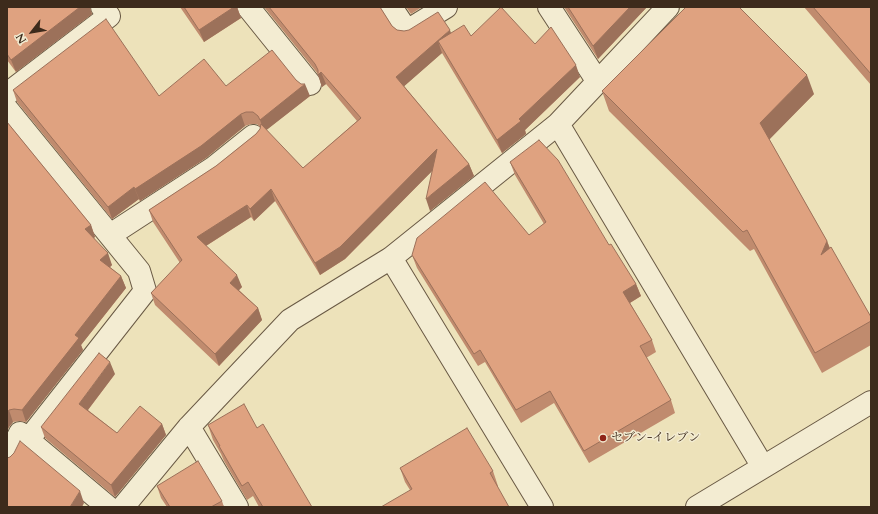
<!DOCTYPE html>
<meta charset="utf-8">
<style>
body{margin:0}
#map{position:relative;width:878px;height:514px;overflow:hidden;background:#ede2ba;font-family:Cardo,serif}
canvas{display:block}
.frame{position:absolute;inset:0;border:8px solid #3d2b1c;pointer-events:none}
.north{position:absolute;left:12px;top:12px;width:40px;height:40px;-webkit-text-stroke:3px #f3ecd2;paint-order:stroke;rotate:239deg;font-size:11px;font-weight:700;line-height:16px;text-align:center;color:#3d2b1c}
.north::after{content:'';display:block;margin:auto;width:14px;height:18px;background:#3d2b1c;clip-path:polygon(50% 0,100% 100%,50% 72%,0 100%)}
</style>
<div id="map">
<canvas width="878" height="514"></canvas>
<div class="frame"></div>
<div class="north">N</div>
</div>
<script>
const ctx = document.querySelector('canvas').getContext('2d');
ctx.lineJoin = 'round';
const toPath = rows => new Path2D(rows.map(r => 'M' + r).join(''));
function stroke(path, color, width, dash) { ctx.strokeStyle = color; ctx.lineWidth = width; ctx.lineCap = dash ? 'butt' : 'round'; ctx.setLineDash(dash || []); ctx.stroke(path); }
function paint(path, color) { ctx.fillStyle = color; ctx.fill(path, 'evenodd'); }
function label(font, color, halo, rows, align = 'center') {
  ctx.font = font + ' Cardo,"Noto Serif JP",serif'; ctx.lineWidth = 3; ctx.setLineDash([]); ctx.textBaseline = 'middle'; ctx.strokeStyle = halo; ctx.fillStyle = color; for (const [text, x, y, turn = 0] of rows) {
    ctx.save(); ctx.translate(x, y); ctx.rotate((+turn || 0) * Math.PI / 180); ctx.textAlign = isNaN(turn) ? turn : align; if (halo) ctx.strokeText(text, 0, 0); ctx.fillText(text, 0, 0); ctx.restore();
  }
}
const minor = toPath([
 [248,7,310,84],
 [391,7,407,31,446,7],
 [549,7,598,82],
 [7,94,109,16,102,7],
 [7,109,139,271,145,291,28,440,108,507],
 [558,124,763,467],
 [110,235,213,168,253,136],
 [391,258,542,507],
 [189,427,237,507],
 [7,459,20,433],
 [123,507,189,427,290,320,391,258,558,124,668,7],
 [697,507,871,402]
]);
const wall = toPath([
 [7,7,90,8,92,14,16,72,7,60],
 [180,7,237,7,241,18,204,42],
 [264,7,380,7,392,26,397,30,404,31,451,33,535,44,580,77,525,130,526,134,502,153,442,53,404,86,469,164,474,176,430,211,432,171,345,259,320,275,275,201,254,221,251,217,206,246,242,287,239,290,258,308,262,320,219,366,155,305,151,293,180,263,153,222,149,210,216,166,256,134,260,129,260,127,257,124,251,124,245,126,206,158,140,201,139,199,112,219,17,102,13,90,159,96,226,86,296,80,310,96,266,130,303,168,357,121,326,84,322,87,318,74],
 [406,7,422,7,411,14],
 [564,7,647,7,598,59],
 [804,7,871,7,871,85],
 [602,91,814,94,769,139,827,241,830,248,871,317,871,345,822,373,754,249,750,251,609,111],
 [7,122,91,225,95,237,94,238,112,265,110,267,121,276,126,288,81,345,83,350,26,422,19,421,13,422,9,427,7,431],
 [510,162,609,245,636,284,641,296,630,303,652,340,656,352,646,358,671,400,675,413,589,463,554,403,521,423,485,362,478,366,417,268,412,255,529,235,544,224,515,175],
 [115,374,88,410,117,433,162,424,166,435,115,497,45,438,41,427],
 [208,425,257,428,312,507,259,507,253,496,247,500,224,461,221,454,213,440],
 [400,468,493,471,498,486,497,486,410,490,405,482],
 [157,486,222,501,224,507,167,507,161,498]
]);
const shadedWall = toPath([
 [80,7,90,7,92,14,16,72,11,60],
 [234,7,237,7,241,18,204,42,199,30],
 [630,7,647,7,598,59,593,46],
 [450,30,454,42,438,41,442,53,401,89,396,77],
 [576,65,580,77,525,130,526,134,502,153,497,140],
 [321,72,326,84,322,87,318,75],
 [807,75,814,94,767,142,760,123],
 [305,84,310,96,264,132,260,120],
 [241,114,245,126,206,158,140,201,135,189],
 [437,149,442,161,345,259,320,275,315,263],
 [469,164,474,176,430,211,426,199],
 [134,187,139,199,112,219,108,207],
 [271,189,275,201,254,221,250,209],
 [247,205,251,217,201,249,197,237],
 [91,225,95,237,89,241,85,229],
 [827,241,834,261,821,255],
 [108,253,112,265,105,272,100,260],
 [237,275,242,287,234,295,230,283],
 [121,276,126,288,81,345,83,350,26,422,22,410,75,335],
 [636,284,641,296,628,304,623,292],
 [258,308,262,320,219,366,215,354],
 [110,362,115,374,84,415,79,404],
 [9,410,13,422,9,427,7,431,7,413],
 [162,424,166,435,115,497,111,485],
 [80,491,84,503,82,507,70,507]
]);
const building = toPath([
 [7,7,80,7,11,60,7,54,7,7],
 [184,7,234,7,199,30,184,7],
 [269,7,380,7,392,26,397,30,404,31,409,30,438,12,450,30,396,77,469,164,426,199,437,149,340,247,315,263,271,189,250,209,247,205,197,237,237,275,230,283,258,308,215,354,151,293,182,260,149,210,216,166,256,134,260,129,261,124,303,168,361,118,321,72,318,75,318,70,315,64,269,7],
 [501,7,535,44,551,27,576,65,519,119,521,121,497,140,438,41,464,25,471,36,501,7],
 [568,7,630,7,593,46,568,7],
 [686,7,739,7,807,75,760,123,827,241,821,255,831,247,871,317,871,321,815,353,747,230,743,232,602,91,686,7],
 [813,7,871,7,871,74,813,7],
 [106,19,159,96,204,59,226,86,272,50,296,80,301,84,305,84,260,120,258,116,253,112,246,112,241,114,201,146,135,189,134,187,108,207,13,90,106,19],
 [7,122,91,225,85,229,108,253,100,260,121,276,75,335,79,338,22,410,14,409,9,410,7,413,7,122],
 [539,140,558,160,609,245,611,244,636,284,623,292,652,340,640,346,671,400,584,451,550,391,516,410,480,350,474,354,412,255,417,238,485,182,529,235,546,222,510,162,539,140],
 [99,353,110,362,79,404,117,433,140,406,162,424,111,485,41,427,99,353],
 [244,404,257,428,263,424,312,507,263,507,248,482,242,486,219,446,220,446,208,425,244,404],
 [467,428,493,471,490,473,509,507,381,507,412,489,400,468,467,428],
 [20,441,80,491,70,507,7,507,7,458,10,457,14,453,20,441],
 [198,461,222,501,211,507,170,507,157,486,198,461]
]);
const markers = [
 [603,438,4,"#8f2418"]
];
const poiNames = [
 ["セブン-イレブン",611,438]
];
stroke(minor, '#695944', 24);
stroke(minor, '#f3ecd2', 22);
paint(wall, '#c08b6e');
paint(shadedWall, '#9c715a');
paint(building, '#dfa280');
stroke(building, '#9c715a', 1);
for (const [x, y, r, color] of markers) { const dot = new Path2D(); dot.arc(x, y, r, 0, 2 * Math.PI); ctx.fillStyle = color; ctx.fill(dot); stroke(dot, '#f3ecd2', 1.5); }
label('12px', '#3d2b1c', '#f3ecd2', poiNames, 'left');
</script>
